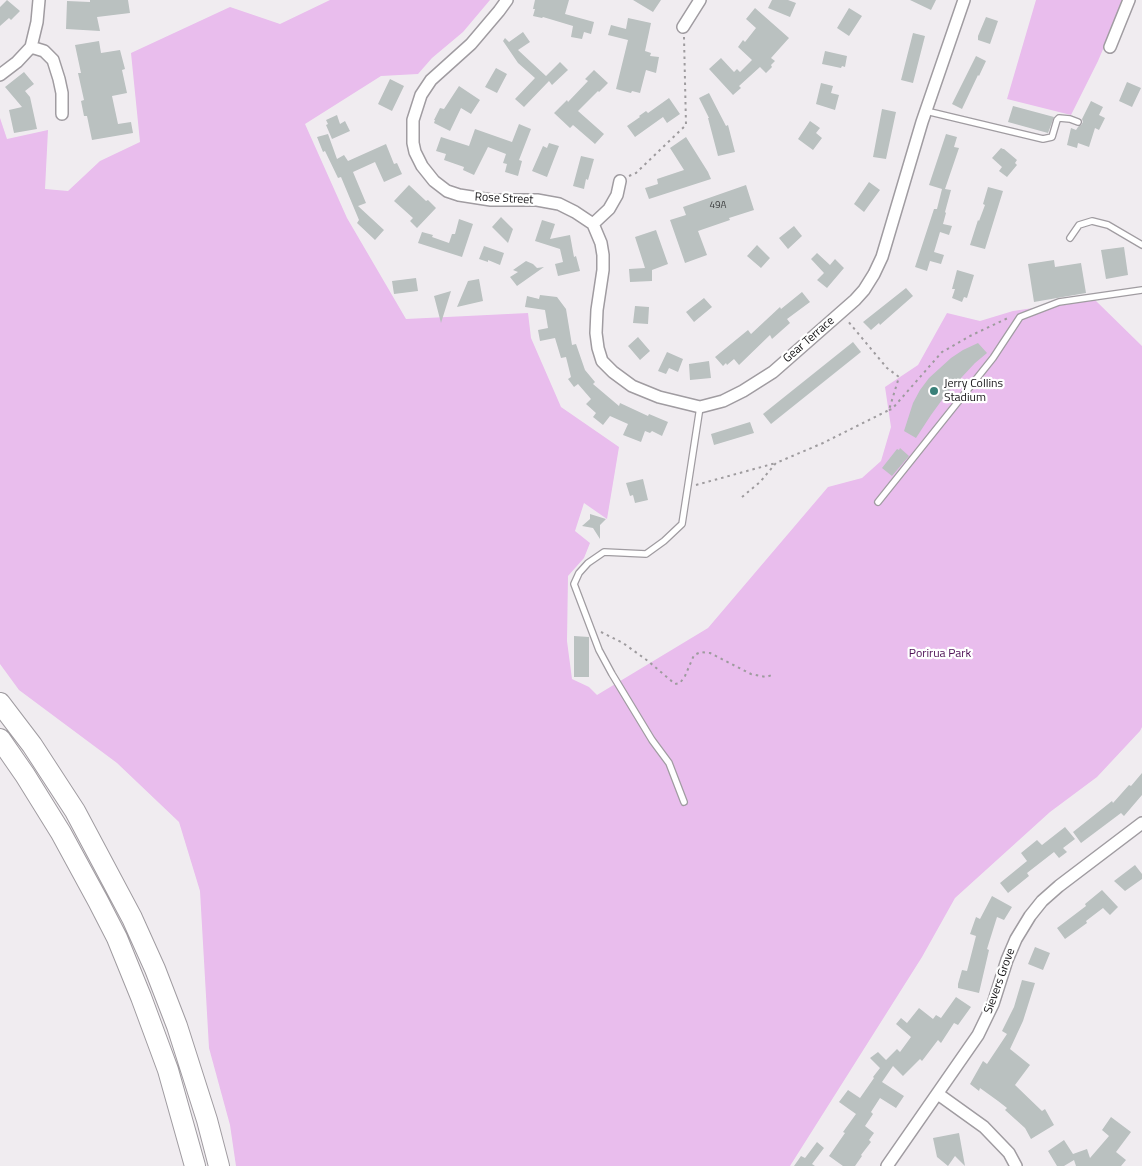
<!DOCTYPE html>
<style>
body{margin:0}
canvas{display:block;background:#f0ecf0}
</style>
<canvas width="1142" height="1166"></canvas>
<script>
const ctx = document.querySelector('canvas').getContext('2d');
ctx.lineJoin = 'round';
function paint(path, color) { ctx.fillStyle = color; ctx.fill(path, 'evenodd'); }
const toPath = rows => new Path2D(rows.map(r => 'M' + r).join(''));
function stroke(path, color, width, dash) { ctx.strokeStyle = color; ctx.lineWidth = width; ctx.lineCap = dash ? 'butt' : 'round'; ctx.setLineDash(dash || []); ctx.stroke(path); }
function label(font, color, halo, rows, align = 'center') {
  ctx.font = font + ' "Titillium Web",sans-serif'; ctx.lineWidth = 4.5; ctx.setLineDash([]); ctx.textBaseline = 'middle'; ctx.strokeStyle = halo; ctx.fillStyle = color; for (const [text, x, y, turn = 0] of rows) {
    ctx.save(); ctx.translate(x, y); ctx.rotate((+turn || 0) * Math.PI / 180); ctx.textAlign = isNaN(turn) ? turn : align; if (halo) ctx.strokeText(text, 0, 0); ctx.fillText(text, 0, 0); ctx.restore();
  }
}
const green = toPath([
 [330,0,490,0,463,32,432,58,418,74,381,76,305,124,347,218,406,319,528,313,531,338,561,407,619,447,607,519,584,503,575,531,590,543,584,558,568,576,567,641,572,679,589,687,597,695,708,628,828,487,862,478,881,461,891,427,885,387,918,365,947,313,980,321,1013,311,1094,299,1142,346,1142,727,1140,731,1097,777,1050,812,955,898,922,957,790,1166,236,1166,230,1125,209,1048,200,891,179,822,117,763,19,690,0,664,0,118,7,139,48,130,45,189,68,191,100,161,140,142,131,53,230,7,280,24],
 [1036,0,1124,0,1098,61,1071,115,1007,99]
]);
const building = toPath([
 [7,0,20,11,11,20,9,18,0,26,0,7],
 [90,0,128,0,130,13,97,17,100,31,66,29,67,1,90,2],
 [535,0,569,0,565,14,594,22,591,34,584,32,582,39,571,37,573,26,543,17,542,18,533,16,535,9,533,9],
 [633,0,661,0,653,12],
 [772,0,788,0,796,3,790,17,768,8],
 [910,0,936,0,931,10],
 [755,8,789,38,771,58,775,61,771,65,772,67,766,73,760,67,739,86,741,88,733,95,709,69,721,58,734,72,737,69,740,72,752,60,738,47,743,40,745,42,756,28,746,19],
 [849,8,862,16,849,36,837,28],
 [986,17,998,21,990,44,978,40,978,36],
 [628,18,651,23,645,51,651,53,650,56,659,57,656,73,646,70,640,93,632,91,631,93,616,89,628,40,608,35,611,25,626,29],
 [523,32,530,42,518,50,546,76,560,62,568,70,552,85,549,81,524,107,515,99,535,78,518,63,503,41,505,38,509,42],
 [913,33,925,36,913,83,901,80],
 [99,41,101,53,120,50,125,69,122,70,127,93,112,96,118,124,131,122,133,133,92,140,87,116,84,116,81,101,84,100,78,73,81,73,75,45],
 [825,51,847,56,845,67,842,66,841,68,822,64],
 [976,56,986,61,979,76,978,75,962,109,952,104],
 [496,68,507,74,497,93,485,87],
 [594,70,608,83,599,92,598,91,578,111,604,134,595,144,573,125,570,128,554,113,567,100,568,102,588,81,585,79],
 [24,72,34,84,25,91,30,97,37,129,14,133,9,110,22,107,5,87],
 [390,79,404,86,392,111,378,104],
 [1127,82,1141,88,1132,107,1119,101],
 [821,83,833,86,831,93,839,95,835,110,816,104],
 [459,86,480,100,471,114,461,108,450,131,434,123,435,120,434,120,440,108,444,109],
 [709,93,726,126,728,125,735,152,718,156,708,118,709,118,699,98],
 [669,98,680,114,667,123,663,117,635,137,627,126,640,117,639,116,646,111,648,113],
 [1091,101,1103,107,1099,115,1105,118,1099,130,1095,128,1089,147,1078,143,1077,148,1067,145,1071,128,1076,130,1078,127,1081,125,1083,122,1082,119],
 [1013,106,1054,117,1048,133,1008,122],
 [882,109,896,112,886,159,873,157],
 [337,115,340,124,345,121,350,131,332,139,326,125,328,124,326,120],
 [810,121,820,128,816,133,822,138,813,150,798,139],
 [519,124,531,129,519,160,522,161,518,176,505,172,507,164,503,163,506,154,488,147,474,175,463,170,464,167,444,160,446,154,436,151,441,137,469,146,475,129,512,142],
 [328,134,337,159,344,155,348,161,386,144,394,164,397,163,402,174,384,182,375,162,353,172,366,203,358,206,384,230,375,240,357,223,359,220,341,177,338,178,325,151,323,152,317,137],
 [946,134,957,137,954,147,959,148,945,189,951,190,945,212,946,213,943,224,952,226,949,235,940,232,934,252,944,255,941,264,930,261,927,271,915,267,934,209,937,209,942,189,929,185],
 [686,137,708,172,711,179,649,199,645,188,658,184,657,179,684,170,670,148],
 [549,143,559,146,547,177,532,171,543,146,547,148],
 [1001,148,1003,149,1004,149,1017,160,1015,163,1017,165,1007,177,999,171,1002,167,992,158],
 [581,156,594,159,588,180,586,179,584,189,573,186],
 [869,182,880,190,864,212,854,204],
 [409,185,426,201,428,200,436,208,417,228,410,221,413,218,394,201],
 [746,185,754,210,729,218,730,220,698,231,707,255,685,263,670,220,686,215,683,207],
 [988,187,1003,191,985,249,970,245,978,220,979,221,985,205,983,204],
 [501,217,513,229,508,243,492,227],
 [459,219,473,224,462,257,418,243,422,232,433,235,432,237,449,243,452,234,455,234],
 [542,220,555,224,550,239,570,235,574,257,576,256,580,271,558,276,555,264,563,262,560,249,535,241],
 [794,226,802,236,788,249,779,238],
 [656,230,668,264,652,270,652,281,630,282,629,269,645,268,635,237],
 [757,245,770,258,761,268,747,256],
 [484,246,504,253,500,265,488,260,488,262,479,259],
 [1124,247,1128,275,1106,279,1101,250],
 [817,253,830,265,835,259,844,268,827,288,817,280,824,273,811,259],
 [1054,260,1055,267,1081,263,1086,293,1034,302,1028,264],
 [526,261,533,264,537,268,544,267,517,286,510,277,518,272,513,270],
 [957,270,974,275,967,298,964,297,962,302,952,298,955,289,952,289],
 [416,278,418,291,394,294,392,281],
 [479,279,483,301,457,307,468,281],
 [906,288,913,296,880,325,879,323,871,330,863,322],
 [451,291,441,323,434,296],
 [802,292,810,302,787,319,790,323,772,339,770,335,739,365,734,359,727,365,726,363,723,366,715,357,748,330,751,334,780,307,781,309],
 [540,295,557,297,566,309,572,345,576,344,585,370,595,382,593,384,619,406,620,403,648,416,649,414,668,422,662,436,652,431,650,433,645,431,641,442,623,435,628,424,610,416,603,425,593,417,596,413,586,404,591,399,578,384,574,387,568,379,571,377,566,357,561,358,555,338,540,341,538,330,548,328,545,310,525,307,527,296,539,299],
 [704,298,712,307,694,322,686,312],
 [635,306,649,307,648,324,633,323],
 [638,337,650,351,640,360,628,346],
 [853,342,861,352,771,424,763,414],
 [978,343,987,353,975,363,947,393,931,415,916,438,904,431,913,403,920,390,929,378,951,358,963,350],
 [667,352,683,359,678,372,669,368,666,374,658,371],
 [709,361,711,378,690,380,689,364],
 [750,422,754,433,714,445,711,434],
 [900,448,909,456,892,476,882,468,897,449,899,450],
 [643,479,648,500,635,503,633,495,630,496,626,483],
 [590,514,606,519,600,525,600,539,593,528,582,526,590,519],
 [574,636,589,637,589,677,574,677],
 [1142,773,1142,795,1124,816,1121,813,1081,843,1073,832,1112,801,1113,803,1129,785,1131,786],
 [1065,827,1075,839,1063,848,1067,852,1059,858,1054,852,1027,873,1029,876,1008,893,1000,883,1027,861,1021,853,1037,840,1042,845],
 [1135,865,1142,874,1142,879,1125,891,1114,881],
 [1102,890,1118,907,1110,915,1103,908,1086,921,1087,923,1065,939,1057,928,1086,906,1085,904],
 [992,896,1012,907,1004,920,997,917,987,949,989,950,979,993,958,988,958,984,962,970,967,971,976,936,970,934,976,917,980,919],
 [1035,947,1050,953,1043,970,1028,964],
 [1022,980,1035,983,1023,1021,1010,1049,1030,1065,1015,1085,1042,1111,1045,1109,1054,1125,1031,1139,1025,1128,1005,1110,1007,1108,998,1101,980,1088,979,1091,970,1084,983,1061,987,1064,1007,1034,1002,1031,1014,1007],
 [956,997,971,1007,958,1025,954,1023,941,1043,938,1040,922,1061,920,1059,903,1076,893,1066,882,1082,904,1096,896,1108,880,1098,871,1112,873,1114,865,1126,874,1133,869,1140,871,1142,861,1155,862,1156,855,1166,843,1166,829,1156,845,1133,843,1132,856,1114,839,1102,848,1090,860,1098,874,1078,873,1077,880,1068,870,1058,878,1052,886,1060,897,1049,900,1052,911,1037,896,1024,901,1018,907,1023,919,1008,933,1019,936,1015,941,1018],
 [1111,1117,1131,1132,1116,1152,1126,1160,1121,1166,1076,1166,1074,1160,1064,1166,1057,1166,1048,1151,1064,1140,1073,1154,1087,1149,1090,1158,1109,1136,1102,1130],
 [959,1133,965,1166,955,1156,948,1166,937,1157,933,1138],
 [817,1142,824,1148,812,1164,815,1166,794,1166,801,1156,805,1158]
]);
const path = toPath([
 [629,176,636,173,686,125,684,37],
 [889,410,892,409,942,352,970,336,1010,317],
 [696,485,776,463],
 [742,497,760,482,776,463,823,443,889,410,899,377,887,368,847,320],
 [601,632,623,643,648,661,675,684,680,683,685,676,694,655,701,652,710,653,751,674,766,677,772,675]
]);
const lane = toPath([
 [926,111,1043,139,1052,137,1057,120,1059,118,1070,119,1078,122],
 [1070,238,1079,225,1092,221,1108,225,1142,245],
 [878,502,993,358,1020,317,1059,302,1142,290],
 [684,802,669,763,652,740,612,674,599,650,574,584,579,573,588,563,604,552,646,554,664,541,682,524,700,407]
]);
const street = toPath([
 [507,0,499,11,471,44,431,80,421,95,413,120,413,143,415,152,422,166,434,181,447,191,459,195,491,200,537,200,559,204,575,212,593,224,609,209,617,195,620,181],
 [683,27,700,0],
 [31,47,44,51,53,60,59,79,62,93,62,114],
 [1110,47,1129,0],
 [0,75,17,62,31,47,37,22,39,0],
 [593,224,601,243,603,255,603,270,597,310,596,333,598,348,602,361,613,372,632,386,659,397,700,407,723,401,743,391,773,372,855,300,864,290,874,274,882,257,922,122,964,0],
 [938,1094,984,1127,1009,1153,1016,1166],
 [887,1166,978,1035,993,1004,1007,960,1016,939,1030,916,1042,901,1059,886,1142,823]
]);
const highway = toPath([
 [0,703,32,745,75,811,132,918,155,969,177,1026,207,1120,219,1166],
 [0,739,25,775,61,833,98,901,117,938,141,997,168,1070,195,1166]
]);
const markers = [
 [934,391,5,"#398079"]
];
const numberNames = [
 ["49A",718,206]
];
const streetNames = [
 ["Rose Street",504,199,3],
 ["Gear Terrace",809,340,-41],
 ["Sievers Grove",1000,981,-70]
];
const poiNames = [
 ["Jerry Collins",944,384],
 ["Stadium",944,398]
];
const parkNames = [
 ["Porirua Park",940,654]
];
paint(green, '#e9bded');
paint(building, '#bac1c0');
stroke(lane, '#a09ca1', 8);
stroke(street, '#a09ca1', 14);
stroke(highway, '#a09ca1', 22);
stroke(path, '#9e9b9e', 2, [2.5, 4]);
stroke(lane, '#fff', 5.5);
stroke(street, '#fff', 11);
stroke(highway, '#fff', 20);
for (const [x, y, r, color] of markers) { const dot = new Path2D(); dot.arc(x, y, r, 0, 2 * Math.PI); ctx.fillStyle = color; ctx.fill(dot); stroke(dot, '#fff', 2); }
label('10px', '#404142', null, numberNames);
label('12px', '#171618', '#fff', streetNames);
label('12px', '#171618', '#fff', poiNames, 'left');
label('12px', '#4e1055', '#fff', parkNames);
</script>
